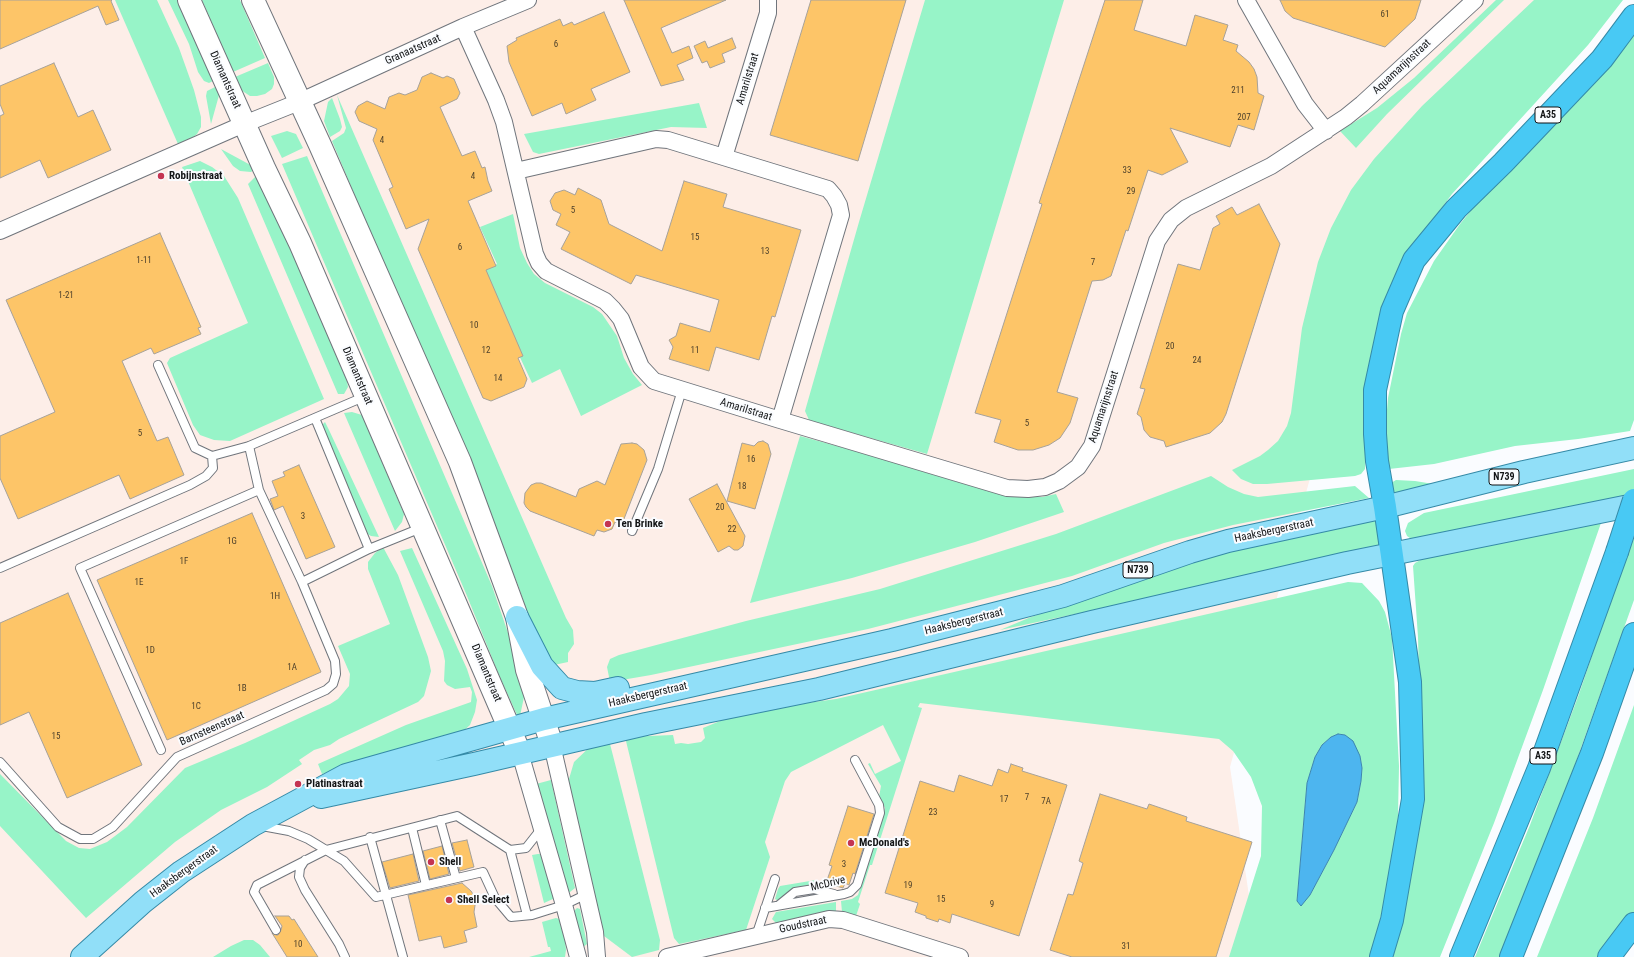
<!DOCTYPE html>
<style>
body{margin:0}
canvas{display:block;background:#fafcff}
</style>
<canvas width="1634" height="957"></canvas>
<script>
const ctx = document.querySelector('canvas').getContext('2d');
ctx.lineJoin = 'round';
function paint(path, color) { ctx.fillStyle = color; ctx.fill(path, 'evenodd'); }
const toPath = rows => new Path2D(rows.map(r => 'M' + r).join(''));
function stroke(path, color, width, dash) { ctx.strokeStyle = color; ctx.lineWidth = width; ctx.lineCap = dash ? 'butt' : 'round'; ctx.setLineDash(dash || []); ctx.stroke(path); }
function label(font, color, halo, rows, align = 'center') {
  ctx.font = font + ' "Roboto Condensed",sans-serif'; ctx.lineWidth = 4; ctx.setLineDash([]); ctx.textBaseline = 'middle'; ctx.strokeStyle = halo; ctx.fillStyle = color; for (const [text, x, y, turn = 0] of rows) {
    ctx.save(); ctx.translate(x, y); ctx.rotate((+turn || 0) * Math.PI / 180); ctx.textAlign = isNaN(turn) ? turn : align; if (halo) ctx.strokeText(text, 0, 0); ctx.fillText(text, 0, 0); ctx.restore();
  }
}
const industrial = toPath([
 [0,0,1549,0,1360,298,1230,767,1258,957,0,957]
]);
const green = toPath([
 [115,0,157,0,179,48,194,90,201,117,201,127,197,134,192,138,178,144],
 [168,0,181,0,217,78,213,81,209,83,204,81,198,72,189,44],
 [202,0,240,0,265,58,233,72],
 [925,0,1064,0,927,454,814,422,809,420,805,411,859,222],
 [1496,0,1504,0,1387,114,1356,148,1340,131,1377,108,1414,78],
 [1534,0,1623,0,1588,45,1452,194,1424,232,1368,417,1365,469,1361,474,1355,476,1267,484,1253,484,1241,479,1232,470,1260,456,1268,450,1278,441,1287,426,1291,413,1302,328,1318,262,1331,228,1351,190,1374,159,1422,106],
 [1634,29,1634,420,1630,431,1578,439,1515,446,1434,464,1389,469,1385,433,1388,398,1401,334,1407,313,1434,261,1460,224,1494,182],
 [268,63,274,77,274,84,272,89,265,94,257,96,250,96,241,90,235,77],
 [219,85,221,88,211,124,206,96,207,91],
 [337,95,566,618,573,630,574,644,568,653,568,662,554,665,534,632,518,585,332,141,344,133,346,128],
 [332,98,340,119,342,127,340,131,330,137,324,121,328,102],
 [699,103,707,128,671,127,539,154,533,152,524,134],
 [287,131,296,134,303,148,282,158,271,136],
 [221,149,256,168,251,172,240,171,233,166],
 [307,156,492,586,521,671,524,697,520,716,517,715,499,675,467,596,282,164],
 [200,161,212,167,224,176,238,198,324,399,230,441,214,440,200,435,193,425,167,363,170,358,248,323,182,167],
 [258,174,347,381,348,387,344,394,338,394,248,184],
 [513,214,520,248,527,263,534,274,545,283,593,307,602,314,617,336,624,358,633,374,642,385,581,416,560,369,532,383,480,272,497,264,480,227],
 [352,412,362,415,404,514,402,522,395,531,344,413],
 [325,422,329,430,379,537,371,536,366,533,322,432,322,425],
 [800,436,1021,496,1042,497,1056,494,1064,512,975,542,852,578,750,603],
 [1634,469,1634,495,1414,541,1407,536,1405,531,1408,523,1424,513],
 [1211,476,1228,487,1244,494,1258,497,1355,486,1369,498,1233,525,1164,543,1072,576,868,629,651,675,610,682,607,667,610,659,619,655,746,621,880,589,1056,534],
 [1396,480,1415,481,1446,486,1404,495,1395,493,1391,487,1391,483],
 [1377,520,1381,549,1000,630,1031,617,1217,554],
 [1601,523,1543,690,1494,823,1440,957,1393,957,1411,878,1422,795,1418,637,1413,566,1415,563,1422,559],
 [1634,531,1634,600,1563,798,1499,957,1475,957,1530,825,1579,694],
 [383,547,398,575,428,657,431,671,424,696,418,702,339,739,330,745,314,750,299,760,302,764,267,787,221,810,175,842,86,918,0,826,0,774,66,841,79,848,90,849,107,842,127,827,185,768,245,743,330,704,338,699,349,686,350,674,338,646,390,624,368,569,368,562,375,553],
 [412,548,467,669,477,700,475,712,470,725,459,735,400,751,322,774,318,764,406,725,471,702,472,692,470,687,455,689,447,685,444,681,445,661,443,651,400,551],
 [1348,582,1362,583,1379,601,1385,612,1392,638,1399,766,1398,816,1393,866,1371,957,1229,957,1261,856,1262,806,1251,777,1233,751,1219,739,920,703,918,707,922,708,872,865,870,865,858,902,860,904,856,916,842,912,841,901,852,899,858,895,885,808,879,797,881,786,868,764,870,763,875,774,901,761,883,725,791,772,785,781,765,842,770,857,746,930,679,944,674,938,625,737,673,735,675,744,681,743,688,744,701,742,705,738,703,728,742,712,836,699],
 [1338,734,1345,735,1360,756,1362,767,1361,781,1357,802,1334,850,1310,895,1297,901,1307,783,1315,757,1322,745,1331,737],
 [1634,705,1634,915,1601,957,1537,957,1593,818],
 [609,740,660,940,659,950,632,957,604,936,569,791,569,779,574,762,594,743],
 [551,780,575,888,565,896,536,784],
 [538,854,542,854,554,894,553,899,544,903,532,855],
 [816,880,815,884,797,887,779,901,775,899,778,889,780,886],
 [836,902,836,911,822,912,776,923,772,919,776,912],
 [577,908,580,909,587,944,582,948,570,915],
 [556,918,559,919,560,922,565,939,566,950,565,957,529,957,551,951,550,947,548,947,542,922],
 [244,940,253,940,260,945,270,957,213,957,231,946]
]);
const water = toPath([
 [1338,734,1345,735,1353,741,1360,756,1362,768,1361,781,1357,802,1334,850,1310,895,1301,906,1297,901,1307,783,1315,757,1322,745,1331,737,1338,734]
]);
const building = toPath([
 [0,0,112,0,111,1,119,20,106,25,98,6,0,49,0,0],
 [624,0,726,0,661,28,672,53,689,46,693,58,677,65,684,80,661,86,624,0],
 [811,0,906,0,858,161,770,135,811,0],
 [1105,0,1143,0,1134,30,1186,46,1195,15,1228,25,1223,40,1238,45,1236,51,1249,62,1254,69,1257,77,1258,93,1264,96,1254,130,1238,125,1230,147,1170,128,1188,162,1162,175,1148,170,1128,231,1126,230,1111,276,1103,280,1092,281,1057,392,1078,398,1070,423,1060,438,1049,445,1033,450,1018,450,994,442,1001,420,975,413,1042,204,1039,203,1105,0],
 [1280,0,1421,0,1415,19,1385,47,1293,18,1285,11,1280,0],
 [604,12,630,72,591,89,596,100,566,114,562,103,532,116,509,62,507,46,517,40,516,38,560,19,563,26,572,22,574,25,604,12],
 [732,38,736,48,722,54,725,62,710,68,707,61,702,63,694,46,705,41,708,48,732,38],
 [54,63,78,117,93,110,111,150,48,178,40,160,0,178,0,116,4,114,0,104,0,86,54,63],
 [431,73,443,78,447,76,454,79,460,93,457,99,440,107,462,156,475,151,482,168,485,167,488,181,492,191,468,201,496,266,486,270,523,356,518,358,527,379,524,387,491,401,483,398,418,249,429,219,406,229,389,189,393,187,373,140,377,129,359,121,355,112,358,106,367,101,385,109,389,97,399,93,405,95,417,90,422,77,431,73],
 [684,181,727,194,723,207,801,230,775,317,772,316,759,360,716,347,709,371,669,359,673,347,669,340,676,336,680,323,710,332,719,300,636,275,631,284,561,249,570,232,556,225,561,214,553,210,550,201,555,193,564,190,575,195,578,188,601,200,609,224,662,251,684,181],
 [1259,204,1280,244,1226,414,1222,422,1210,433,1166,447,1164,441,1150,437,1144,430,1141,417,1137,414,1145,389,1140,388,1178,264,1200,270,1213,228,1220,224,1216,216,1232,207,1237,215,1259,204],
 [160,233,201,327,198,328,201,334,154,354,151,348,122,361,157,441,168,437,184,475,130,499,119,475,18,519,0,478,0,436,55,412,6,300,160,233],
 [763,441,768,444,771,454,755,509,727,501,742,443,754,446,758,442,763,441],
 [632,443,637,444,644,450,647,460,622,524,615,522,612,529,604,532,597,530,594,536,530,511,526,507,524,503,525,493,531,485,536,483,541,483,576,497,579,489,597,481,605,485,621,444,632,443],
 [299,465,335,547,306,559,283,506,274,510,270,499,278,496,272,481,285,476,283,472,299,465],
 [717,484,745,536,743,546,738,550,734,550,729,546,718,552,689,499,717,484],
 [252,513,321,672,167,740,97,580,252,513],
 [68,593,142,765,67,798,29,712,0,725,0,623,68,593],
 [1011,764,1023,768,1022,771,1067,785,1019,936,952,914,950,923,939,919,938,922,926,918,926,916,915,912,918,903,885,893,920,781,954,792,959,775,992,786,998,769,1008,773,1011,764],
 [1100,794,1147,809,1149,804,1187,817,1186,821,1252,842,1216,957,1072,957,1050,950,1068,894,1073,895,1083,863,1079,861,1100,794],
 [848,806,874,814,855,874,853,873,849,885,845,883,843,888,826,883,832,866,829,865,848,806],
 [467,840,474,867,460,871,452,843,467,840],
 [442,846,449,874,430,879,423,851,442,846],
 [413,854,419,881,390,888,382,862,413,854],
 [462,883,471,891,476,899,474,912,477,927,464,931,467,942,444,948,441,936,419,941,408,895,462,883],
 [275,916,289,916,292,920,294,919,318,957,287,957,272,933,276,935,278,935,281,930,282,926,275,916]
]);
const service = toPath([
 [158,365,195,448,212,456,249,446,366,396],
 [315,418,369,549],
 [632,531,658,469,682,390],
 [0,568,190,485,206,476,213,468,212,456],
 [302,582,369,549,421,528],
 [161,750,80,568,259,490],
 [0,762,58,827,80,839,93,839,113,827,177,757,326,690,333,684,336,674,335,661,302,582,259,490,249,446],
 [440,820,456,878],
 [262,826,289,831,308,839,344,861,376,897,483,872,495,898,511,917,532,915,564,905,587,894],
 [412,828,426,885],
 [370,837,403,957],
 [510,850,527,915],
 [305,860,300,868,299,877,305,890,339,944,345,957],
 [779,905,795,892,814,889,834,894],
 [765,908,844,894,850,892,857,885,880,813,879,805,855,760],
 [276,930,254,892,257,885,326,850,457,816,510,850,526,848,541,829],
 [756,936,775,879]
]);
const minor = toPath([
 [1246,0,1305,104,1326,131],
 [463,27,496,100,504,122,535,254,539,263,546,271,605,301,613,309,621,319,641,367,654,381,780,420,841,215,839,205,834,196,828,189,668,140,656,139,516,171],
 [724,157,768,13,768,0],
 [0,231,244,124,299,102,463,27,528,0],
 [780,420,1007,488,1028,489,1045,487,1059,481,1078,467,1092,446,1157,241,1171,220,1186,208,1271,166,1346,117,1362,104,1475,0],
 [552,745,595,932,597,957],
 [520,753,564,905,578,957],
 [667,957,829,919,843,920,960,957]
]);
const secondary = toPath([
 [189,0,264,168,300,243,520,753],
 [253,0,320,145,460,462,517,617,527,670,552,745]
]);
const primary = toPath([
 [517,617,542,666,562,688,577,692,595,693,618,688],
 [321,797,474,764,646,724,819,689,1092,622,1347,563,1634,505],
 [82,957,143,902,181,872,253,825,346,775,544,719,892,640,1002,612,1063,596,1190,552,1228,541,1385,507,1524,472,1634,448]
]);
const motorway = toPath([
 [1381,957,1392,920,1413,799,1410,682,1385,507,1377,461,1375,434,1375,390,1392,311,1414,260,1456,209,1503,163,1602,59,1634,16],
 [1461,957,1539,768,1617,552],
 [1511,957,1592,753,1634,634],
 [1609,957,1634,924]
]);
const motorwayBridge = toPath([
 [1617,552,1634,500]
]);
const markers = [
 [161,176,4,"#c43452"],
 [608,524,4,"#c43452"],
 [298,784,4,"#c43452"],
 [851,843,4,"#c43452"],
 [431,862,4,"#c43452"],
 [449,900,4,"#c43452"]
];
const numberNames = [
 ["61",1385,15],
 ["6",556,45],
 ["211",1238,91],
 ["207",1244,118],
 ["4",382,141],
 ["33",1127,171],
 ["4",473,177],
 ["29",1131,192],
 ["5",573,211],
 ["15",695,238],
 ["6",460,248],
 ["13",765,252],
 ["1-11",144,261],
 ["7",1093,263],
 ["1-21",66,296],
 ["10",474,326],
 ["20",1170,347],
 ["12",486,351],
 ["11",695,351],
 ["24",1197,361],
 ["14",498,379],
 ["5",1027,424],
 ["5",140,434],
 ["16",751,460],
 ["18",742,487],
 ["20",720,508],
 ["3",303,517],
 ["22",732,530],
 ["1G",232,542],
 ["1F",184,562],
 ["1E",139,583],
 ["1H",275,597],
 ["1D",150,651],
 ["1A",292,668],
 ["1B",242,689],
 ["1C",196,707],
 ["15",56,737],
 ["7",1027,798],
 ["17",1004,800],
 ["7A",1046,802],
 ["23",933,813],
 ["3",844,865],
 ["19",908,886],
 ["15",941,900],
 ["9",992,905],
 ["10",298,945],
 ["31",1126,947]
];
const shields = [
 [1548,115,26],
 [1504,477,30],
 [1138,570,30],
 [1543,756,26]
];
const shieldNames = [
 ["A35",1548,115],
 ["N739",1504,477],
 ["N739",1138,570],
 ["A35",1543,756]
];
const streetNames = [
 ["Granaatstraat",413,50,-24],
 ["Aquamarijnstraat",1402,67,-43],
 ["Amarilstraat",748,79,-73],
 ["Diamantstraat",225,80,66],
 ["Diamantstraat",357,376,67],
 ["Aquamarijnstraat",1104,407,-72],
 ["Amarilstraat",746,410,17],
 ["Haaksbergerstraat",1274,531,-12],
 ["Haaksbergerstraat",964,622,-14],
 ["Diamantstraat",486,673,67],
 ["Haaksbergerstraat",648,695,-13],
 ["Barnsteenstraat",212,729,-24],
 ["Haaksbergerstraat",184,872,-36],
 ["McDrive",828,884,-13],
 ["Goudstraat",803,925,-12]
];
const poiNames = [
 ["Robijnstraat",169,176],
 ["Ten Brinke",616,524],
 ["Platinastraat",306,784],
 ["McDonald's",859,843],
 ["Shell",439,862],
 ["Shell Select",457,900]
];
paint(industrial, '#fdeee8');
paint(green, '#97f4c8');
paint(water, '#4db5ef');
stroke(water, '#3c85ae', 1);
paint(building, '#fdc568');
stroke(building, '#a7a29a', 1);
stroke(service, '#70757c', 10);
stroke(minor, '#70757c', 18);
stroke(secondary, '#70757c', 24);
stroke(primary, '#358aa7', 24);
stroke(motorway, '#358aa7', 24);
stroke(service, '#fff', 8);
stroke(minor, '#fff', 16);
stroke(secondary, '#fff', 22);
stroke(primary, '#91dff8', 22);
stroke(motorway, '#48c9f4', 22);
stroke(motorwayBridge, '#358aa7', 24, []);
stroke(motorwayBridge, '#48c9f4', 22);
for (const [x, y, r, color] of markers) { const dot = new Path2D(); dot.arc(x, y, r, 0, 2 * Math.PI); ctx.fillStyle = color; ctx.fill(dot); stroke(dot, '#fafcff', 1.5); }
label('9px', '#4e412b', null, numberNames);
for (const [x, y, w] of shields) { const box = new Path2D(); box.roundRect(x - w / 2, y - 8, w, 16, 3); ctx.fillStyle = '#fafcff'; ctx.fill(box); stroke(box, '#131517', 1); }
label('bold 10px', '#131517', null, shieldNames);
label('11px', '#131517', '#fafcff', streetNames);
label('bold 11px', '#131517', '#fafcff', poiNames, 'left');
</script>
